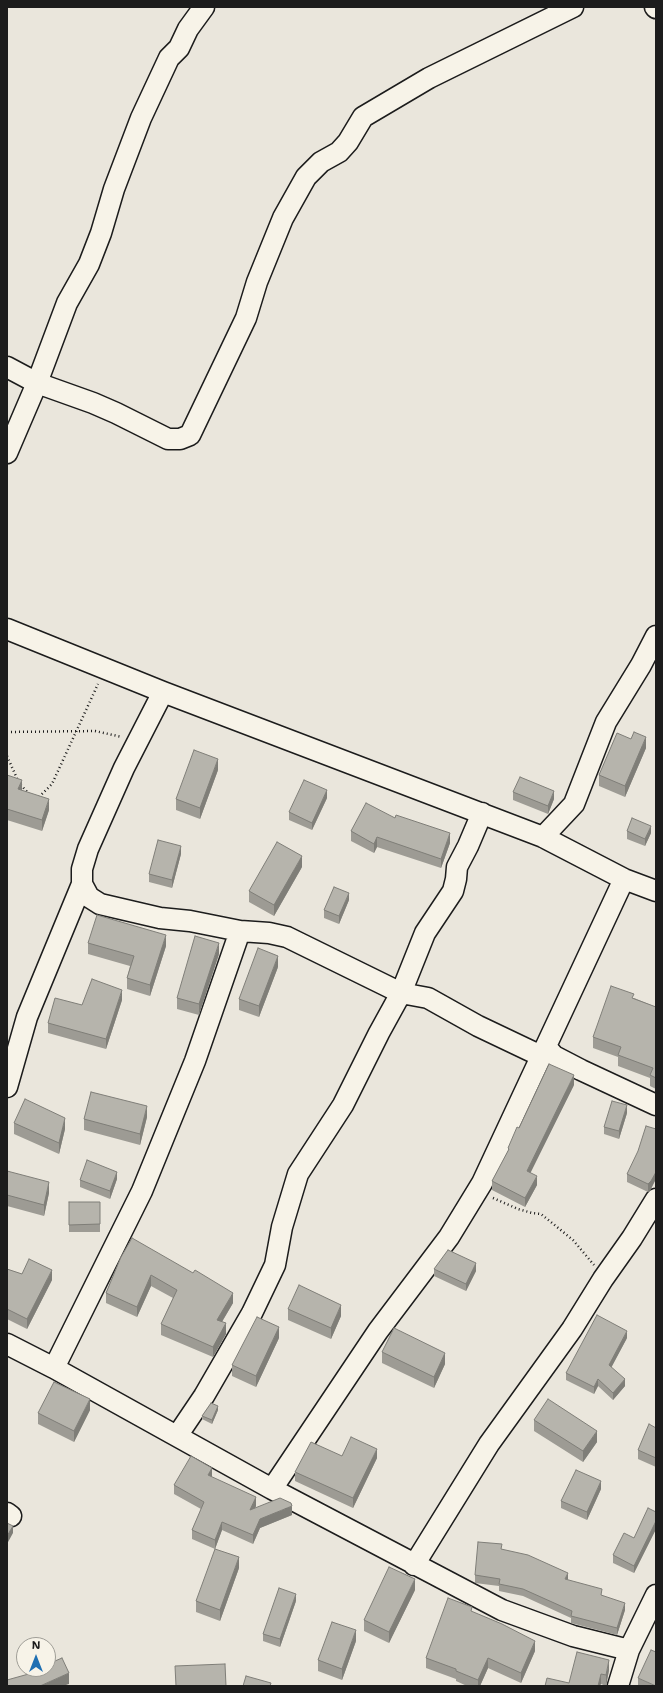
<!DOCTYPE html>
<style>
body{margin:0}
#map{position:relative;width:663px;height:1693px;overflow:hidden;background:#eae6dc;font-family:"Shantell Sans",sans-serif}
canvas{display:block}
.frame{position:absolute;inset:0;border:8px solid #1c1c1c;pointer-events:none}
.north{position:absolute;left:16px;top:1637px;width:40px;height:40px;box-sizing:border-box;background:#f7f3e8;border:1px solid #9f9d96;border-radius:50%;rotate:0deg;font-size:11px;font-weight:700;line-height:16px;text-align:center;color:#1c1c1c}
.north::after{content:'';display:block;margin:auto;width:14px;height:18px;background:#1f6fb2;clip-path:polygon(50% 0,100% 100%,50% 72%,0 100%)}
</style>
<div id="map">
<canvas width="663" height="1693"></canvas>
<div class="frame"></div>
<div class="north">N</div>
</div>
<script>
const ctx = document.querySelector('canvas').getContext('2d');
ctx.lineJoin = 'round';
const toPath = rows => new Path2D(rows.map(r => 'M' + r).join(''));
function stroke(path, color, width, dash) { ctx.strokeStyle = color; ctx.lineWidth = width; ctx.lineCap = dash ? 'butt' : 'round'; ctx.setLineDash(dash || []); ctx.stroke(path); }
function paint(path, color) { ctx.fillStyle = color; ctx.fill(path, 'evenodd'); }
const path = toPath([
 [7,732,95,731,122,737],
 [7,756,19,783,30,795],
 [39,797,52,784,98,684],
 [493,1198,518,1209,532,1213,541,1214,573,1240,594,1265]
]);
const minor = toPath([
 [655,7,656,8],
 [7,367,37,383,93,403,116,413,168,439,180,439,190,435,246,318,257,282,283,218,306,177,321,162,339,152,348,142,363,117,429,78,573,7],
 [7,453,37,383,67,303,89,264,101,233,114,189,141,118,169,58,179,48,188,29,204,7],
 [7,629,163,692,543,837,624,879,656,891],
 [163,692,124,768,88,849,82,869,82,884,89,897,100,904,160,918,190,921,240,931],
 [543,837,574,804,606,722,641,665,656,636],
 [546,1047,554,1056,581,1070,656,1105],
 [7,1087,27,1017,82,884],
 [7,1344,54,1368,272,1489,502,1610,573,1636,629,1650],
 [54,1368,142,1191,195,1061,240,931,269,933,287,937,401,993,428,998,478,1026,541,1056],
 [177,1436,204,1396,252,1313,275,1265,282,1227,298,1174,343,1105,379,1033,401,993,425,933,453,891,456,879,457,867,468,846,482,813],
 [272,1489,378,1331,449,1237,482,1183,624,879],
 [7,1513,11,1516],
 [414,1565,489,1444,572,1329,603,1279,632,1238,656,1199],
 [618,1686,629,1650,656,1595]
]);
const wall = toPath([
 [631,739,646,748,625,797,599,786,599,775],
 [218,770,200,819,176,810,176,799],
 [7,775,22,790,49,810,42,831,7,820],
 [513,792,554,799,548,814,513,800],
 [327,798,312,830,289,820,289,812],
 [395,818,450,843,441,868,377,847,374,853,351,841,351,831],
 [627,831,651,833,645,846,627,839],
 [181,854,172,888,149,882,149,874],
 [302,867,274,916,249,902,249,891],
 [349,900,339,924,324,918,324,910],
 [88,943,166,946,150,996,127,989,127,978,130,966,88,954],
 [219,954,199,1015,177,1009,177,998],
 [278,967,259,1017,239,1010,239,999],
 [634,998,656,1007,656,1089,650,1086,650,1078,618,1066,618,1057,593,1048,593,1037],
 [122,1000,106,1049,48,1033,48,1023],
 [574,1085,530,1172,537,1185,525,1207,492,1190,492,1181,508,1151,508,1148,519,1128],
 [627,1113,619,1139,604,1134,604,1127],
 [147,1117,140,1145,84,1130,84,1119],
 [14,1123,65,1129,59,1154,14,1134],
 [656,1129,651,1189,648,1192,627,1182,627,1174],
 [7,1171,49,1193,44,1216,7,1206],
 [117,1179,110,1199,80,1187,80,1180],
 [69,1202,100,1202,100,1232,69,1232],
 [121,1257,233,1303,222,1322,226,1334,213,1357,161,1335,161,1324,173,1298,151,1286,137,1317,106,1303,106,1293],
 [7,1269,22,1274,52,1280,27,1329,7,1319],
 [434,1269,476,1271,466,1291,434,1276],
 [288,1309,341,1316,331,1339,288,1320],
 [279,1338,256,1387,232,1376,232,1365],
 [627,1338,611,1367,625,1386,613,1400,598,1386,594,1394,566,1380,566,1373],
 [382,1352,445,1364,434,1388,382,1363],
 [90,1410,74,1442,38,1424,38,1413],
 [218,1410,212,1424,202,1419,202,1416],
 [534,1420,597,1442,583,1462,534,1431],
 [656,1428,656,1467,638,1459,638,1450],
 [342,1456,377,1458,353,1508,295,1481,295,1472],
 [212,1476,212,1477,256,1506,255,1508,292,1515,260,1528,253,1544,222,1530,215,1549,192,1539,192,1530,201,1509,174,1494,174,1485],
 [601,1489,587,1520,561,1508,561,1501],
 [656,1512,656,1529,634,1573,613,1563,613,1555,634,1538],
 [502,1550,602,1596,625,1610,617,1635,571,1623,571,1618,523,1596,499,1591,499,1586,475,1583,475,1575],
 [239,1568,220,1621,196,1612,196,1601],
 [415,1590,389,1643,364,1631,364,1620],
 [296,1601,280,1647,263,1641,263,1634],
 [472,1612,535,1651,521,1683,488,1668,480,1686,467,1686,456,1681,456,1679,426,1668,426,1658],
 [356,1641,342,1680,318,1671,318,1660],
 [609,1670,606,1686,601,1684,569,1683],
 [638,1678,656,1686,638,1686]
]);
const shadedWall = toPath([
 [646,737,646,748,625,797,625,786],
 [218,759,218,770,200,819,200,808],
 [22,780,22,791,18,789],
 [327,790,327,798,312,830,312,823],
 [554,791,554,799,548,814,548,806],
 [49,799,49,810,42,831,42,820],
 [651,826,651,833,645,846,645,839],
 [450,833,450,843,441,868,441,859],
 [377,837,377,847,374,853,374,844],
 [181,846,181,854,172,888,172,880],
 [302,856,302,867,274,916,274,905],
 [349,893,349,900,339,924,339,916],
 [166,935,166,946,150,996,150,985],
 [219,943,219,954,199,1015,199,1004],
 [278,956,278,967,259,1017,259,1006],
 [122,990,122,1000,106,1049,106,1039],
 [574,1075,574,1085,527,1180,527,1171],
 [627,1105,627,1113,619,1139,619,1131],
 [147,1106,147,1117,140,1145,140,1134],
 [65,1118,65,1129,59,1154,59,1143],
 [117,1172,117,1179,110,1199,110,1191],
 [656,1172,656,1179,651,1189,648,1192,648,1184],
 [537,1176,537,1185,525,1207,525,1198],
 [49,1182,49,1193,44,1216,44,1205],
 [476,1263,476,1271,466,1291,466,1284],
 [52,1270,52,1280,27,1329,27,1319],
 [151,1275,151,1286,137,1317,137,1307],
 [233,1293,233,1303,217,1330,217,1320],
 [341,1305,341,1316,331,1339,331,1328],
 [226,1323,226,1334,213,1357,213,1347],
 [279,1327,279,1338,256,1387,256,1376],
 [627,1331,627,1338,609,1372,609,1365],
 [445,1353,445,1364,434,1388,434,1377],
 [598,1379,598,1386,594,1394,594,1387],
 [625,1379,625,1386,613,1400,613,1393],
 [90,1399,90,1410,74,1442,74,1431],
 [218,1406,218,1410,212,1424,212,1420],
 [597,1431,597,1442,583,1462,583,1451],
 [377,1449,377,1458,353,1508,353,1498],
 [212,1468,212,1476,208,1484,208,1475],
 [601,1481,601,1489,587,1520,587,1512],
 [256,1497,256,1506,250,1519,250,1510],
 [292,1506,292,1515,260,1528,253,1544,253,1535,260,1519],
 [656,1521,656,1529,634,1573,634,1566],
 [222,1522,222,1530,215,1549,215,1540],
 [13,1526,13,1533,7,1544,7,1536],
 [239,1557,239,1568,220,1621,220,1610],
 [568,1573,568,1580,565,1579],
 [415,1579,415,1590,389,1643,389,1632],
 [296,1594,296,1601,280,1647,280,1639],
 [625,1603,625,1610,617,1635,617,1628],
 [356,1630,356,1641,342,1680,342,1669],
 [535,1641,535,1651,521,1683,521,1673],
 [488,1658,488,1668,480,1686,478,1686,478,1680],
 [609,1660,609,1670,606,1686,606,1675],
 [69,1673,69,1684,63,1686,40,1686],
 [601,1674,601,1684,600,1686,598,1686]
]);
const building = toPath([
 [634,732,646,737,625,786,599,775,617,733,631,739,634,732],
 [194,750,218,759,200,808,176,799,194,750],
 [7,775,22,780,18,789,49,799,42,820,7,809,7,775],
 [520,777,554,791,548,806,513,792,520,777],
 [304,780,327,790,312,823,289,812,304,780],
 [366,803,395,818,396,815,450,833,441,859,377,837,374,844,351,831,366,803],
 [632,818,651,826,645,839,627,831,632,818],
 [158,840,181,846,172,880,149,874,158,840],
 [277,842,302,856,274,905,249,891,277,842],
 [334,887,349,893,339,916,324,910,334,887],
 [97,915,166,935,150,985,127,978,134,956,88,943,97,915],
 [195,936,219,943,199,1004,177,998,195,936],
 [258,948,278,956,259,1006,239,999,258,948],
 [92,979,122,990,106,1039,48,1023,55,998,82,1005,92,979],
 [611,986,634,994,632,998,656,1007,656,1078,650,1075,653,1068,618,1055,621,1047,593,1037,611,986],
 [549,1064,574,1075,527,1171,537,1176,525,1198,492,1181,509,1149,508,1148,517,1127,519,1128,549,1064],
 [91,1092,147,1106,140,1134,84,1119,91,1092],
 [25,1099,65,1118,59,1143,14,1123,25,1099],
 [612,1101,627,1105,619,1131,604,1127,612,1101],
 [646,1126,656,1129,656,1172,651,1181,648,1184,627,1174,638,1151,646,1126],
 [87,1160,117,1172,110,1191,80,1180,87,1160],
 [7,1171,49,1182,44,1205,7,1195,7,1171],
 [69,1202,100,1202,100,1224,69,1225,69,1202],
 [132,1238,193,1273,195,1270,233,1293,217,1320,226,1323,213,1347,161,1324,177,1290,151,1275,137,1307,106,1293,121,1257,132,1238],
 [448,1250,476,1263,466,1284,434,1269,448,1250],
 [29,1259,52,1270,27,1319,7,1309,7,1269,22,1274,29,1259],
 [299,1285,341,1305,331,1328,288,1309,299,1285],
 [597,1315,627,1331,609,1365,625,1379,613,1393,598,1379,594,1387,566,1373,597,1315],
 [257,1317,279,1327,256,1376,232,1365,257,1317],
 [394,1328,445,1353,434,1377,382,1352,394,1328],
 [54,1382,90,1399,74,1431,38,1413,54,1382],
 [548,1399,597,1431,583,1451,534,1420,548,1399],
 [211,1403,218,1406,212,1420,202,1416,211,1403],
 [649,1424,656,1428,656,1458,638,1450,649,1424],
 [351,1437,377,1449,353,1498,295,1472,311,1442,342,1456,351,1437],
 [191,1456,212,1468,208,1475,256,1497,250,1510,280,1498,291,1503,292,1506,260,1519,253,1535,222,1522,215,1540,192,1530,204,1502,174,1485,191,1456],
 [576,1470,601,1481,587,1512,561,1501,576,1470],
 [648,1508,656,1512,656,1521,634,1566,613,1555,624,1533,634,1538,648,1508],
 [7,1523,13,1526,7,1536,7,1523],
 [478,1542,502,1544,501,1549,528,1555,568,1573,565,1579,602,1589,601,1595,625,1603,617,1628,571,1616,572,1611,523,1589,499,1584,500,1579,475,1575,478,1542],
 [215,1549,239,1557,220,1610,196,1601,215,1549],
 [389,1567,415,1579,389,1632,364,1620,389,1567],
 [279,1588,296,1594,280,1639,263,1634,279,1588],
 [448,1598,472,1607,471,1611,502,1624,535,1641,521,1673,488,1658,478,1680,456,1671,456,1669,426,1658,448,1598],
 [332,1622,356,1630,342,1669,318,1660,332,1622],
 [651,1650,656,1652,656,1686,638,1678,651,1650],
 [577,1652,609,1660,606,1675,601,1674,598,1686,545,1686,547,1678,569,1683,577,1652],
 [62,1658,69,1673,40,1686,7,1686,7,1680,43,1670,42,1669,48,1669,48,1664,62,1658],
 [225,1664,226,1686,176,1686,175,1666,225,1664],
 [246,1676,271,1683,270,1686,243,1686,246,1676]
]);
stroke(minor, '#1c1c1c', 23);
stroke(path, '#1c1c1c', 2.5, [1, 3]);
stroke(minor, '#f7f3e8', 20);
paint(wall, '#9d9b94');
paint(shadedWall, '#7f7e78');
paint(building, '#b6b4ac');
stroke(building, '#7f7e78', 1);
</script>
